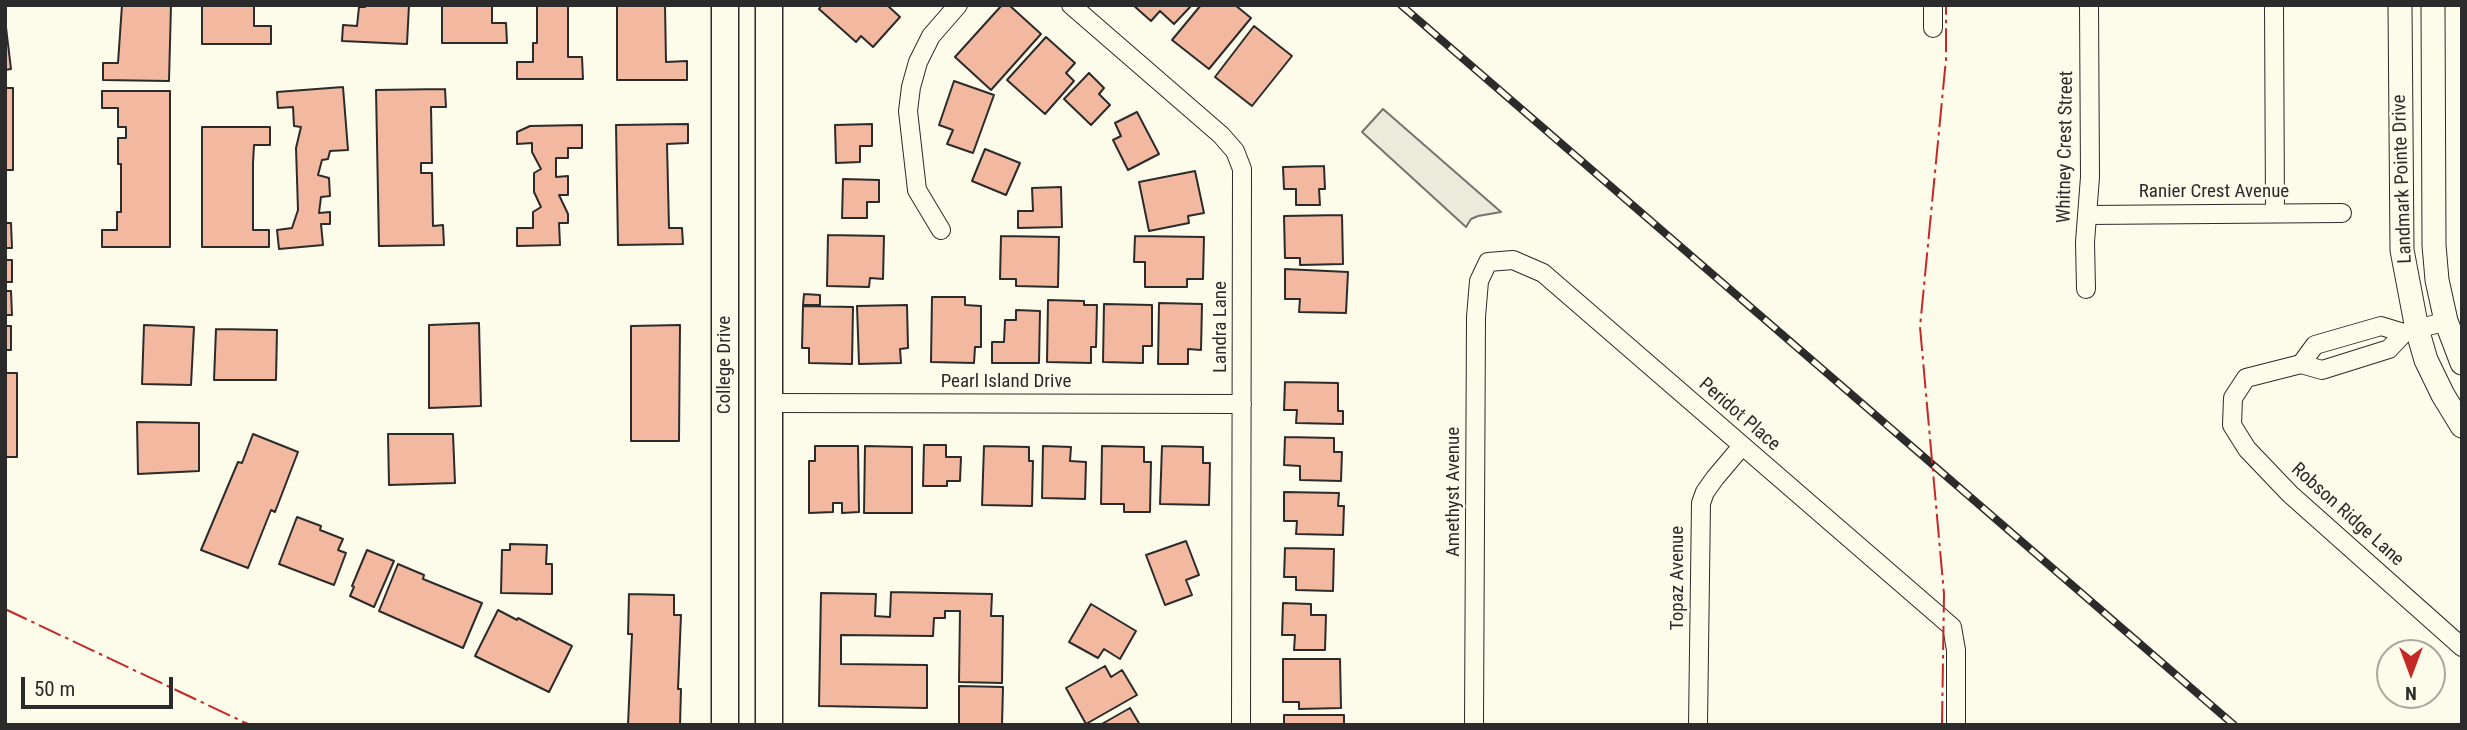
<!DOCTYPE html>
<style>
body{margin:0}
#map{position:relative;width:2467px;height:730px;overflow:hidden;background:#fdfbea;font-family:"Roboto Condensed",sans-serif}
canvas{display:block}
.frame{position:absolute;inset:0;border:7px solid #2b2b2b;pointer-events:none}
.north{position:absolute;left:2376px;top:639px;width:70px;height:70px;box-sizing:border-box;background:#fdfbea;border:2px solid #a9a89e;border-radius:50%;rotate:180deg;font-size:19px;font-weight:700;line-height:28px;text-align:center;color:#2b2b2b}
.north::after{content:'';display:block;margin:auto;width:24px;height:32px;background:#c62828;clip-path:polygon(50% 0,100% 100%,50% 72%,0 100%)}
.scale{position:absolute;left:21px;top:677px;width:152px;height:32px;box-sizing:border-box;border:4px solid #2b2b2b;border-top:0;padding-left:9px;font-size:21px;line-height:24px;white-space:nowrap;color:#2b2b2b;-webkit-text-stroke:5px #fdfbea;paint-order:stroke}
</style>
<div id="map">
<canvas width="2467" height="730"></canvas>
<div class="frame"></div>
<div class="north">N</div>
<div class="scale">50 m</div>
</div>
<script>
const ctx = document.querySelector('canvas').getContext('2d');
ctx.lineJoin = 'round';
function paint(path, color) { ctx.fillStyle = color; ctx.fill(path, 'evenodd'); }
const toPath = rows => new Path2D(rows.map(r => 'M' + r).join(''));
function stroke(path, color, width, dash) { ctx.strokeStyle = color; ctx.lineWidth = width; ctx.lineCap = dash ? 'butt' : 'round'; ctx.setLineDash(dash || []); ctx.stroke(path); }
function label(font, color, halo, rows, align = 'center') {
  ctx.font = font + ' "Roboto Condensed",sans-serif'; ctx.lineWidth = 5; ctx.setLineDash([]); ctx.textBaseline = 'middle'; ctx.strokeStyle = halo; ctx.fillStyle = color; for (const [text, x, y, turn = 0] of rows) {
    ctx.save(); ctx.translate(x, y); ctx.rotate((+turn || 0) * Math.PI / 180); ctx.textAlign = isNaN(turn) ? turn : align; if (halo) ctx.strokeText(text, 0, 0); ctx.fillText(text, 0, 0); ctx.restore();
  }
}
const parking = toPath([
 [1383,109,1501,212,1478,216,1471,219,1466,227,1362,132,1383,109]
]);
const building = toPath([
 [122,5,171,5,169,81,103,80,103,63,118,63,122,5],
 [202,5,254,5,254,26,271,26,271,44,202,44,202,5],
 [365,5,409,5,407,44,342,41,343,25,357,26,359,7,365,7,365,5],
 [442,5,492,5,492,23,506,23,507,43,442,43,442,5],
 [537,5,568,5,568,57,582,57,583,79,517,79,517,62,533,62,533,43,537,43,537,5],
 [617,5,665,5,666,62,687,61,687,80,617,80,617,5],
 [822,5,887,5,900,17,873,47,861,36,856,42,819,9,822,5],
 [1002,5,1009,5,1041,34,991,90,955,57,1002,5],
 [1133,5,1192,5,1174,24,1160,11,1151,21,1133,5],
 [1201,5,1235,5,1251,18,1209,69,1172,40,1201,5],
 [5,19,11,69,5,70,5,19],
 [1254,26,1292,56,1252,106,1215,77,1254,26],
 [1046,37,1075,63,1066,73,1074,81,1045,114,1007,80,1046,37],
 [1089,73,1104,88,1099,94,1110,105,1091,125,1064,99,1089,73],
 [954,81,994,95,973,153,947,144,953,130,939,125,954,81],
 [343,87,348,150,330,151,328,159,322,160,318,175,329,178,330,196,321,197,319,213,330,212,330,224,321,224,323,245,279,249,277,230,292,228,298,210,296,148,301,127,294,126,293,107,278,108,277,92,343,87],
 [5,88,13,88,13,170,5,170,5,88],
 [445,89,446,107,431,107,432,163,421,163,421,173,432,173,433,226,443,225,444,245,379,246,376,90,445,89],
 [102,91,170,91,170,247,102,247,102,230,117,230,117,212,121,212,121,164,118,164,118,138,126,138,126,127,118,127,118,108,102,108,102,91],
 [1137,112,1159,154,1128,170,1113,140,1121,136,1115,123,1137,112],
 [688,124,688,143,667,144,669,228,682,228,683,244,618,245,616,125,688,124],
 [872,124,872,146,860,146,860,162,836,163,835,125,872,124],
 [582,125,582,148,568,148,568,158,556,158,556,177,568,176,568,195,559,195,568,214,568,223,559,223,560,245,517,246,517,228,533,228,533,212,541,207,534,192,534,173,541,169,532,152,532,143,517,144,517,132,530,126,582,125],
 [202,127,270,127,270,145,254,145,253,163,253,230,269,230,269,247,202,247,202,127],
 [985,149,1020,163,1006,195,972,181,985,149],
 [1324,166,1325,189,1319,189,1320,205,1296,205,1296,189,1284,189,1283,167,1324,166],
 [1195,171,1204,213,1188,216,1189,223,1149,231,1139,182,1195,171],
 [843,179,879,180,879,202,867,202,867,218,842,218,843,179],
 [1061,187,1062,227,1018,228,1018,211,1033,211,1032,188,1061,187],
 [1342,215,1343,264,1300,265,1300,258,1285,258,1284,216,1342,215],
 [5,223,11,223,12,248,5,248,5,223],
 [828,235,884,236,883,279,870,278,869,287,827,286,828,235],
 [1001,236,1059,237,1058,287,1016,286,1016,279,1000,279,1001,236],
 [1135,236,1204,237,1203,279,1187,279,1187,287,1145,287,1145,262,1134,262,1135,236],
 [5,260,12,260,12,282,5,282,5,260],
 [1285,269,1348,272,1346,313,1299,312,1300,299,1285,299,1285,269],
 [5,291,11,291,12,315,5,315,5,291],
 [804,294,820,295,820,305,803,305,804,294],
 [932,297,965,297,965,305,981,306,981,347,975,347,974,363,931,362,932,297],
 [1048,300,1084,301,1084,305,1097,305,1096,347,1091,347,1091,363,1047,362,1048,300],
 [1159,303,1202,304,1201,350,1188,349,1188,364,1158,364,1159,303],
 [1104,304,1152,305,1152,346,1143,346,1143,363,1103,362,1104,304],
 [907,305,908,348,900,349,901,363,859,364,857,306,907,305],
 [803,306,853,307,852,364,809,363,809,348,802,348,803,306],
 [1016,310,1040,311,1039,363,992,363,992,342,1004,342,1005,320,1016,320,1016,310],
 [479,323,481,406,429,408,429,325,479,323],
 [144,325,194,327,191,385,142,384,144,325],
 [680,325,679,441,631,441,631,326,680,325],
 [5,326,11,326,11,350,5,350,5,326],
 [216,329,277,330,276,380,214,380,216,329],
 [5,373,17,373,17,457,5,457,5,373],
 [1285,382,1338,383,1338,411,1343,411,1343,424,1296,423,1297,410,1284,410,1285,382],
 [137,422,199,423,199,471,138,474,137,422],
 [253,434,298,452,275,512,271,510,248,568,201,550,238,462,242,463,253,434],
 [388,434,453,434,455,483,389,485,388,434],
 [1285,437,1334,438,1334,452,1342,452,1341,481,1300,480,1300,466,1284,465,1285,437],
 [924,445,946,445,946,457,961,457,960,481,947,481,947,486,923,486,924,445],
 [815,446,858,446,859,512,842,513,842,503,833,503,833,512,809,513,809,461,815,461,815,446],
 [865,446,912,447,912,513,864,513,865,446],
 [984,446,1029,447,1029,461,1033,461,1032,506,982,505,984,446],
 [1043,446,1071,447,1070,461,1086,462,1085,499,1042,498,1043,446],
 [1102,446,1144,447,1144,462,1151,462,1150,512,1124,512,1124,504,1101,504,1102,446],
 [1162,446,1203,447,1203,463,1210,463,1209,505,1160,504,1162,446],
 [1284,492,1339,493,1338,506,1344,506,1343,535,1296,534,1297,521,1284,521,1284,492],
 [297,517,321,526,320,530,343,539,338,550,346,553,334,585,279,564,297,517],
 [1186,541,1199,575,1186,580,1192,595,1165,605,1146,555,1186,541],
 [510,544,547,545,546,564,552,564,552,594,501,593,502,550,510,550,510,544],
 [1285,548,1334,549,1333,591,1296,590,1296,577,1284,577,1285,548],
 [367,550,394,561,374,607,350,596,354,587,352,586,367,550],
 [398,564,424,575,423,579,482,603,463,648,379,611,398,564],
 [891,592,992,594,991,616,1003,616,1002,683,959,682,960,611,945,611,945,618,934,618,933,636,841,635,841,664,927,665,927,708,819,706,821,593,876,594,875,616,890,617,891,592],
 [629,594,674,595,674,615,681,615,678,689,681,689,680,725,628,725,632,634,628,634,629,594],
 [1283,603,1311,604,1311,615,1326,615,1325,650,1294,650,1295,635,1282,635,1283,603],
 [1091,604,1136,631,1120,659,1104,649,1098,658,1069,642,1091,604],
 [498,610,517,620,518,618,572,646,549,692,475,656,498,610],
 [1283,659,1340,659,1341,708,1299,709,1299,702,1283,702,1283,659],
 [1105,666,1111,677,1122,670,1137,695,1086,724,1066,688,1105,666],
 [959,686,1003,687,1002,725,959,725,959,686],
 [1130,708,1140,725,1100,725,1130,708],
 [1284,715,1344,715,1344,725,1284,725,1284,715]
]);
const minor = toPath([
 [1071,5,1221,135,1235,151,1242,169,1241,725],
 [1933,5,1933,28],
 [2274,5,2275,213],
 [2087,215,2342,213],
 [941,230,917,190,908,111,911,87,918,62,931,36,958,5],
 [2086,289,2085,242,2090,177,2089,5],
 [2404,333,2381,326,2315,345,2301,364,2246,378,2233,398,2232,425,2247,449,2290,494,2462,647],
 [2301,364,2322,370,2389,349,2404,333,2446,321],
 [770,403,1242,404],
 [1474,725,1476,317,1479,281,1488,262,1513,260,1543,273,1952,627,1956,650,1956,725],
 [1698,725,1701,503,1705,492,1715,478,1742,446]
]);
const tertiary = toPath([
 [2400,5,2402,250,2417,329,2426,360,2443,395,2462,426],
 [2433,5,2434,245,2437,280,2446,321,2462,363]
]);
const secondary = toPath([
 [769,5,769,725],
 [725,725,725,5]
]);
const rail = toPath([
 [1401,5,2234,725]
]);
const power = toPath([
 [5,609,250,725],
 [1942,725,1944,594,1920,327,1946,59,1946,5]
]);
const streetNames = [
 ["Whitney Crest Street",2066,147,-89],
 ["Landmark Pointe Drive",2403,179,-92],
 ["Ranier Crest Avenue",2214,192],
 ["Landra Lane",1221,327,-90],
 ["College Drive",725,365,-90],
 ["Pearl Island Drive",1006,382],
 ["Peridot Place",1739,415,41],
 ["Amethyst Avenue",1454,492,-90],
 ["Robson Ridge Lane",2347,515,42],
 ["Topaz Avenue",1678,578,-90]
];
paint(parking, '#eceadb');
stroke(parking, '#74746e', 2);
paint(building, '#f2b8a0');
stroke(building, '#2b2b2b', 2);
stroke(minor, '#2b2b2b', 20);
stroke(tertiary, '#2b2b2b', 25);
stroke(secondary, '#2b2b2b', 29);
stroke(minor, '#fdfbea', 18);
stroke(tertiary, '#fdfbea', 23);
stroke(secondary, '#fdfbea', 26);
stroke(rail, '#2b2b2b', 8);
stroke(rail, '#fdfbea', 5, [16]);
stroke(power, '#c62828', 2, [24, 5, 3.5, 5]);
label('19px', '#2b2b2b', '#fdfbea', streetNames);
</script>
